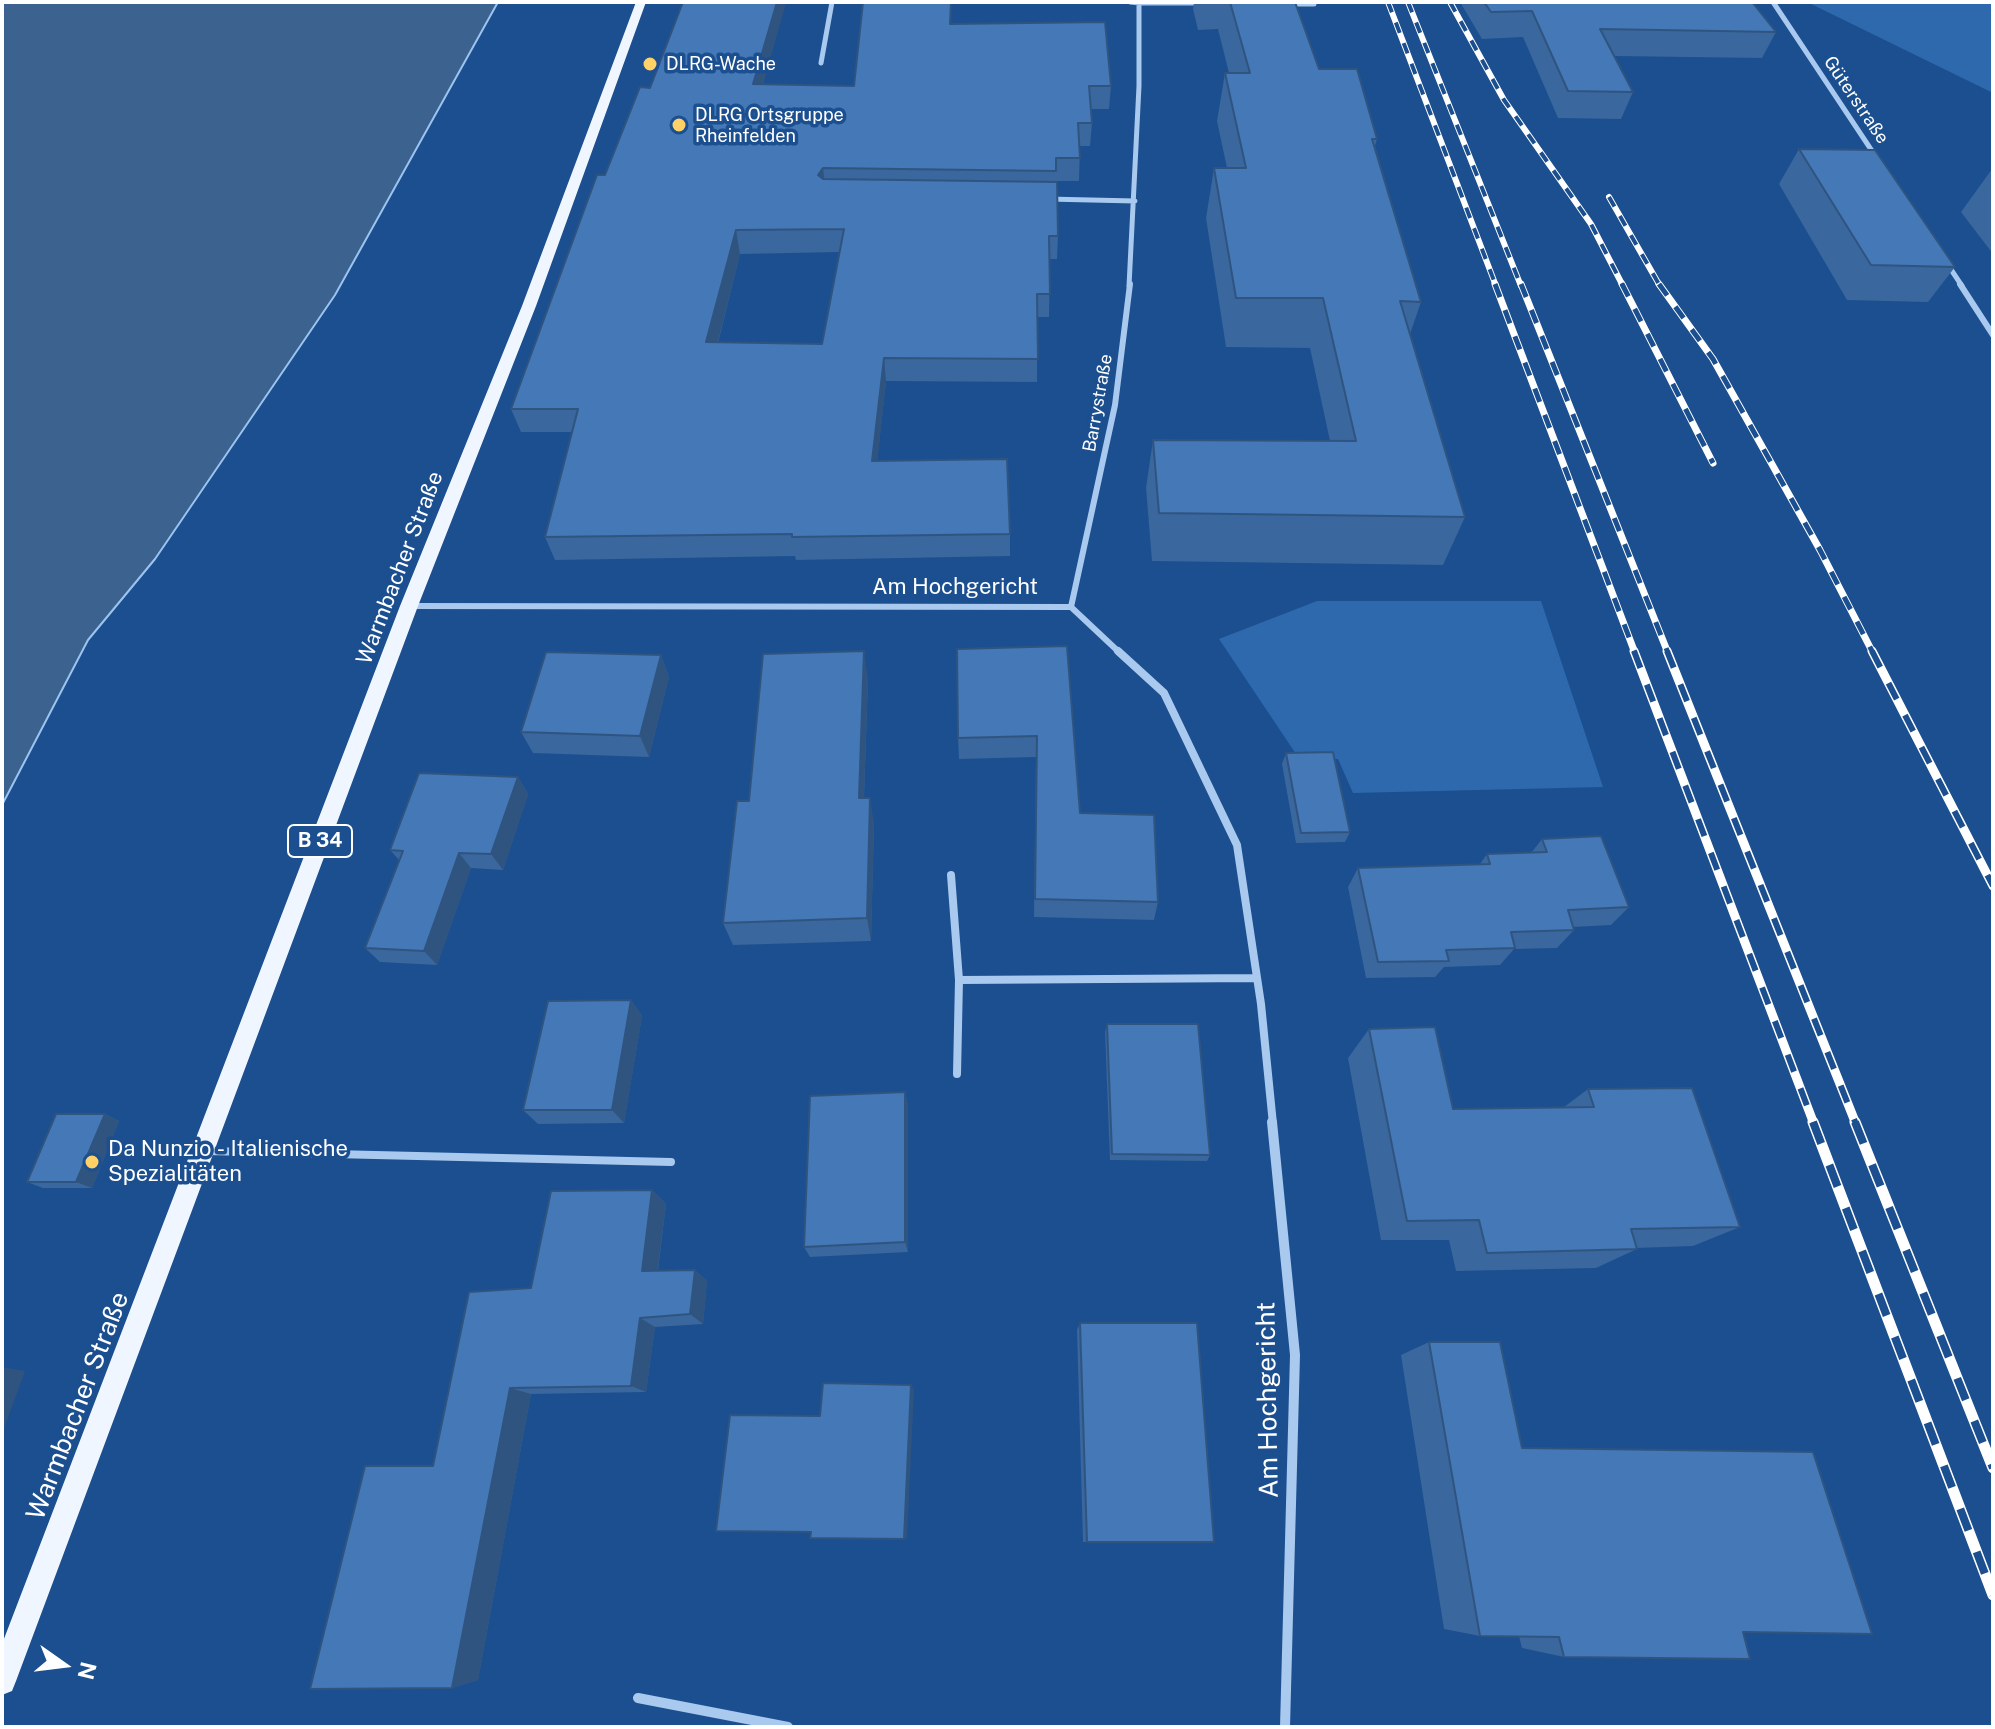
<!DOCTYPE html>
<meta charset="utf-8">
<style>
body{margin:0}
#map{position:relative;width:1995px;height:1729px;overflow:hidden;background:#1b4f8f;font-family:"Public Sans",sans-serif}
canvas{display:block}
.frame{position:absolute;inset:0;border:4px solid #fff;pointer-events:none}
.north{position:absolute;left:24px;top:1625px;width:80px;height:80px;-webkit-text-stroke:6px #1b4f8f;paint-order:stroke;rotate:104deg;font-size:22px;font-weight:700;line-height:32px;text-align:center;color:#fff}
.north::after{content:'';display:block;margin:auto;width:28px;height:36px;background:#fff;clip-path:polygon(50% 0,100% 100%,50% 72%,0 100%)}
</style>
<div id="map">
<canvas width="1995" height="1729"></canvas>
<div class="frame"></div>
<div class="north">N</div>
</div>
<script>
const ctx = document.querySelector('canvas').getContext('2d');
ctx.lineJoin = 'round';
function paint(path, color) { ctx.fillStyle = color; ctx.fill(path, 'evenodd'); }
const toPath = rows => new Path2D(rows.map(r => 'M' + r).join(''));
function stroke(path, color, width, dash) { ctx.strokeStyle = color; ctx.lineWidth = width; ctx.lineCap = dash ? 'butt' : 'round'; ctx.setLineDash(dash || []); ctx.stroke(path); }
function label(font, color, halo, rows, align = 'center') {
  ctx.font = font + ' "Public Sans",sans-serif'; ctx.lineWidth = 7; ctx.setLineDash([]); ctx.textBaseline = 'middle'; ctx.strokeStyle = halo; ctx.fillStyle = color; for (const [text, x, y, turn = 0] of rows) {
    ctx.save(); ctx.translate(x, y); ctx.rotate((+turn || 0) * Math.PI / 180); ctx.textAlign = isNaN(turn) ? turn : align; if (halo) ctx.strokeText(text, 0, 0); ctx.fillText(text, 0, 0); ctx.restore();
  }
}
const green = toPath([
 [1807,2,1993,2,1993,93],
 [1317,601,1541,601,1603,787,1353,793,1338,759,1298,757,1219,639]
]);
const water = toPath([
 [2,2,498,2,335,295,155,559,88,640,2,805,2,2]
]);
const lane = toPath([
 [206,1151,671,1162]
]);
const streetFar3 = toPath([
 [1773,2,1876,157],
 [1139,3,1202,3],
 [1288,4,1314,4],
 [821,63,832,2],
 [1047,199,1135,201],
 [1948,265,1962,286],
 [1129,286,1139,86,1139,3,1130,2]
]);
const streetFar2 = toPath([
 [1960,284,1993,335],
 [410,606,1071,607,1120,653],
 [1071,607,1115,405,1130,284]
]);
const streetFar1 = toPath([
 [1118,651,1164,693,1237,845,1261,1004,1273,1124],
 [951,875,959,980],
 [957,1074,959,980,1257,978]
]);
const street = toPath([
 [1272,1122,1295,1355,1285,1727],
 [638,1698,788,1727]
]);
const primary = toPath([
 [636,2,646,2,536,306,418,606,16,1681,12,1691,2,1695,2,1644,400,606,522,306,636,2]
]);
const railFar3 = toPath([
 [1388,2,1496,286],
 [1408,2,1521,286],
 [1450,2,1504,100,1591,224,1623,286],
 [1609,197,1660,286]
]);
const railFar2 = toPath([
 [1495,284,1635,653],
 [1521,284,1668,653],
 [1622,284,1713,463],
 [1659,284,1713,359,1820,550,1873,653]
]);
const railFar1 = toPath([
 [1634,651,1814,1124],
 [1667,651,1856,1124],
 [1872,651,1993,886]
]);
const rail = toPath([
 [1813,1122,1993,1595],
 [1855,1122,1993,1468]
]);
const wall = toPath([
 [683,2,785,2,763,85,854,86,951,24,1111,86,1109,109,1091,109,1092,123,1090,146,1080,146,1079,181,1056,181,1058,236,1057,259,1050,259,1049,317,1037,317,1037,382,886,381,877,461,1010,534,1010,556,796,560,795,556,555,560,545,537,572,432,521,432,511,409,605,175,650,88],
 [840,252,822,344,718,343,740,254],
 [1194,2,1295,2,1319,69,1377,139,1375,146,1421,302,1410,334,1465,517,1443,565,1152,561,1146,488,1153,440,1330,441,1310,348,1226,347,1206,218,1214,168,1227,168,1217,121,1225,73,1229,73,1218,29,1198,30,1193,9],
 [1460,2,1752,2,1776,32,1762,58,1614,56,1633,92,1621,119,1558,118,1523,37,1482,39],
 [1799,149,1955,267,1928,302,1847,300,1779,184],
 [1992,169,1993,169,1993,254,1961,212],
 [1067,646,1080,813,1158,902,1154,920,1034,917,1036,757,959,759,958,738],
 [661,655,669,677,649,757,533,753,521,732],
 [868,679,864,798,874,823,871,941,733,945,723,923,749,801],
 [1286,753,1350,832,1345,842,1296,843,1282,764],
 [518,777,528,794,503,870,471,868,437,965,380,962,365,948,399,860,390,850],
 [1542,839,1629,907,1611,925,1573,927,1574,930,1557,948,1514,949,1500,965,1444,967,1435,977,1366,978,1348,887,1358,868,1480,864,1487,854,1531,853],
 [631,1000,642,1016,624,1123,538,1124,523,1110],
 [1107,1024,1210,1155,1207,1161,1110,1160,1105,1032],
 [1369,1029,1453,1109,1564,1107,1588,1089,1740,1227,1693,1246,1636,1248,1637,1249,1596,1268,1456,1271,1449,1240,1381,1240,1348,1058],
 [905,1092,908,1106,908,1252,810,1257,804,1247],
 [105,1114,119,1121,92,1188,43,1188,27,1182],
 [652,1190,666,1204,658,1270,695,1270,707,1281,703,1324,655,1327,646,1392,531,1394,478,1680,452,1688,531,1288],
 [1080,1323,1214,1542,1083,1542,1077,1330],
 [1429,1342,1522,1448,1743,1632,1564,1657,1522,1648,1519,1636,1480,1636,1444,1629,1401,1355]
]);
const shadedWall = toPath([
 [777,2,785,2,786,3,757,107,753,84],
 [823,168,826,192,818,175],
 [736,230,740,254,712,365,706,342],
 [884,358,886,381,875,483,872,461],
 [864,651,868,679,863,823,859,798],
 [661,655,669,677,649,757,640,736],
 [518,777,528,794,503,870,491,854],
 [870,798,874,823,871,941,867,918],
 [459,853,471,868,437,965,424,951],
 [631,1000,642,1016,624,1123,612,1110],
 [905,1092,908,1106,908,1252,905,1242],
 [105,1114,119,1121,92,1188,76,1182],
 [652,1190,666,1204,656,1282,642,1271],
 [695,1270,707,1281,703,1324,690,1314],
 [640,1318,655,1327,646,1392,631,1386],
 [2,1367,25,1371,2,1434],
 [911,1385,914,1390,907,1538,904,1539],
 [510,1388,531,1394,478,1680,452,1688]
]);
const building = toPath([
 [683,2,777,2,753,84,854,86,863,2,951,2,950,24,1105,22,1111,86,1089,86,1092,123,1078,123,1080,158,1056,158,1056,171,823,168,818,175,823,179,1057,182,1058,236,1049,236,1050,294,1037,294,1038,359,884,358,872,461,1007,459,1010,534,792,537,792,534,545,537,578,409,511,409,597,175,605,175,640,87,650,88,683,2],
 [844,229,822,344,706,342,736,230,844,229],
 [1230,2,1295,2,1319,69,1357,69,1377,139,1372,139,1421,302,1400,301,1465,517,1159,513,1153,440,1356,441,1323,298,1236,298,1214,168,1246,168,1225,73,1250,73,1230,2],
 [1484,2,1752,2,1776,32,1600,29,1633,92,1568,91,1532,11,1491,12,1484,2],
 [1799,149,1875,150,1955,267,1871,265,1799,149],
 [1067,646,1080,813,1154,815,1158,902,1035,899,1037,736,958,738,957,649,1067,646],
 [864,651,859,798,870,798,867,918,723,923,737,801,749,801,763,654,864,651],
 [546,652,661,655,640,736,521,732,546,652],
 [1333,752,1350,832,1301,833,1286,753,1333,752],
 [419,773,518,777,491,854,459,853,424,951,365,948,403,851,390,850,419,773],
 [1601,836,1629,907,1568,910,1574,930,1511,932,1515,948,1446,950,1449,961,1378,962,1358,868,1490,864,1487,854,1547,852,1542,839,1601,836],
 [631,1000,612,1110,523,1110,548,1001,631,1000],
 [1107,1024,1198,1024,1210,1155,1112,1154,1107,1024],
 [1435,1027,1453,1109,1594,1107,1588,1089,1692,1088,1740,1227,1631,1229,1637,1249,1487,1253,1479,1220,1407,1221,1369,1029,1435,1027],
 [905,1092,905,1242,804,1247,810,1096,905,1092],
 [56,1114,105,1114,76,1182,27,1182,56,1114],
 [652,1190,642,1271,695,1270,690,1314,640,1318,631,1386,510,1388,452,1688,310,1689,365,1466,433,1466,469,1292,531,1288,551,1191,652,1190],
 [1080,1323,1197,1323,1214,1542,1087,1542,1080,1323],
 [1429,1342,1500,1342,1522,1448,1813,1452,1872,1634,1743,1632,1750,1659,1564,1657,1559,1637,1480,1636,1429,1342],
 [823,1383,911,1385,904,1539,810,1538,811,1532,716,1531,730,1415,820,1416,823,1383]
]);
const markers = [
 [650,64,8,"#ffd166"],
 [679,125,8,"#ffd166"],
 [92,1162,8,"#ffd166"]
];
const farPoinames = [
 ["DLRG-Wache",666,64],
 ["DLRG Ortsgruppe",695,115],
 ["Rheinfelden",695,136]
];
const farStreetnames = [
 ["Güterstraße",1856,100,56],
 ["Barrystraße",1098,403,-80]
];
const shields = [
 [320,841,64]
];
const shieldNames = [
 ["B 34",320,841]
];
const streetNames = [
 ["Warmbacher Straße",400,568,-69],
 ["Am Hochgericht",955,587]
];
const poiNames = [
 ["Da Nunzio - Italienische",108,1149],
 ["Spezialitäten",108,1174]
];
const nearStreetnames = [
 ["Am Hochgericht",1268,1400,-91],
 ["Warmbacher Straße",78,1406,-69]
];
paint(green, '#2e69ad');
paint(water, '#3c6290');
stroke(water, '#9cc4f0', 2);
stroke(lane, '#a9c9ee', 8);
stroke(streetFar3, '#a9c9ee', 5);
stroke(streetFar2, '#a9c9ee', 6);
stroke(streetFar1, '#a9c9ee', 8);
stroke(street, '#a9c9ee', 10);
paint(primary, '#f0f6ff');
stroke(railFar3, '#fff', 6);
stroke(railFar2, '#fff', 7);
stroke(railFar1, '#fff', 9);
stroke(rail, '#fff', 11);
stroke(railFar3, '#1b4f8f', 4, [11]);
stroke(railFar2, '#1b4f8f', 5, [14]);
stroke(railFar1, '#1b4f8f', 6, [18]);
stroke(rail, '#1b4f8f', 8, [23]);
paint(wall, '#3a679d');
paint(shadedWall, '#305480');
paint(building, '#4478b7');
stroke(building, '#305480', 2);
for (const [x, y, r, color] of markers) { const dot = new Path2D(); dot.arc(x, y, r, 0, 2 * Math.PI); ctx.fillStyle = color; ctx.fill(dot); stroke(dot, '#1b4f8f', 3); }
label('18px', '#fff', '#1b4f8f', farPoinames, 'left');
label('18px', '#fff', '#1b4f8f', farStreetnames);
for (const [x, y, w] of shields) { const box = new Path2D(); box.roundRect(x - w / 2, y - 16, w, 32, 6); ctx.fillStyle = '#1b4f8f'; ctx.fill(box); stroke(box, '#fff', 2); }
label('bold 20px', '#fff', null, shieldNames);
label('22px', '#fff', '#1b4f8f', streetNames);
label('22px', '#fff', '#1b4f8f', poiNames, 'left');
label('26px', '#fff', '#1b4f8f', nearStreetnames);
</script>
